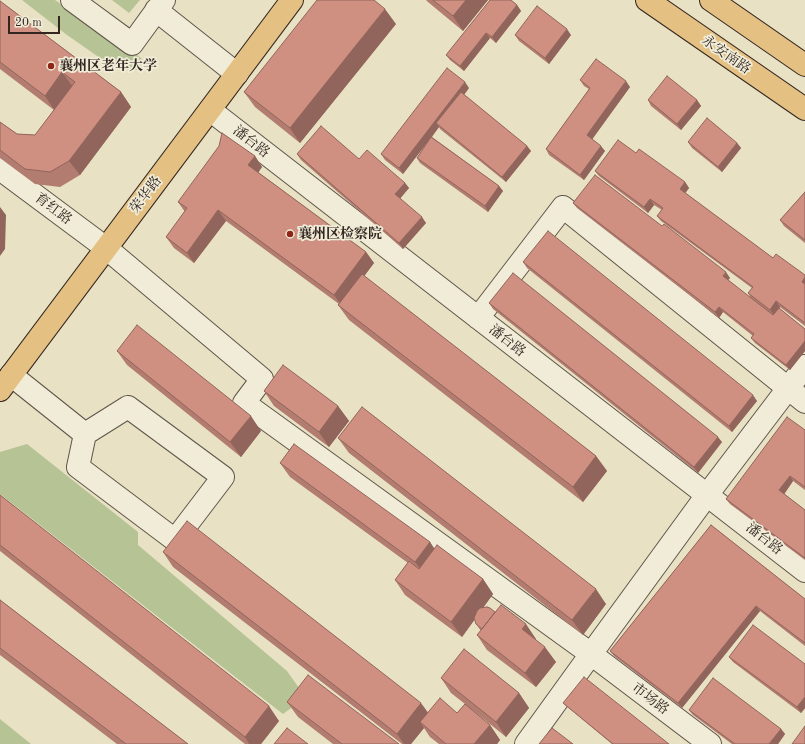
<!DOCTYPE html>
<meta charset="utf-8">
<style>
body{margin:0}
#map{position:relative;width:805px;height:744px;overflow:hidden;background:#e8e1c3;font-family:"Old Standard TT",serif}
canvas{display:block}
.scale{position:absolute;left:8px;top:16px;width:52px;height:18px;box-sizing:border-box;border:2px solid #332621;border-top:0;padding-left:5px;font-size:12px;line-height:14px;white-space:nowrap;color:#332621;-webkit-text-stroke:3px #f0ecd8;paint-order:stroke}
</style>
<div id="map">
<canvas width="805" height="744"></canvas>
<div class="scale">20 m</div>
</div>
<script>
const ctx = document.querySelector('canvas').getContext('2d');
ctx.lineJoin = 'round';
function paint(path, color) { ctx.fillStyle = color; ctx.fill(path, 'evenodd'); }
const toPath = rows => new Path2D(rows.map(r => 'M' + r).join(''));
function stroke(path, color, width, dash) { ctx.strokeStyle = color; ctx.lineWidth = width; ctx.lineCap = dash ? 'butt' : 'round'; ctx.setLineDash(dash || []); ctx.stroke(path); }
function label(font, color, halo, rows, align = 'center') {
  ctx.font = font + ' "Old Standard TT","Noto Serif SC",serif'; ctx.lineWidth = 3.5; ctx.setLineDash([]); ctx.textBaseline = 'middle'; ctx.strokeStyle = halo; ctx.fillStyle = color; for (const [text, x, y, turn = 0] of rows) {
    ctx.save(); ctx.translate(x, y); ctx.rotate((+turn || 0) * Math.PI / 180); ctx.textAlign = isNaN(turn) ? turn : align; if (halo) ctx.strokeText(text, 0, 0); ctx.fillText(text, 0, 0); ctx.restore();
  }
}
const green = toPath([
 [22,0,55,0,103,33,127,47,142,59,140,66,137,70,116,69,67,35],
 [112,0,140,0,129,13],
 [27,444,138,532,138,545,287,671,299,688,294,706,283,714,0,494,0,452],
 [0,719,31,744,0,744]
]);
const minor = toPath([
 [72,0,132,44,164,0],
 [156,10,237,74],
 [210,110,805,571],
 [0,169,106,248,262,379,244,403,591,654,526,744],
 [478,318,563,207,805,402],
 [11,375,85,434],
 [128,407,223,477,175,540,78,467,85,434,128,407],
 [710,744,591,654,707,495,805,366]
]);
const major = toPath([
 [647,0,805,109],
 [711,0,805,65],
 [0,390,292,0]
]);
const wall = toPath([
 [426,0,488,0,463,31,428,2],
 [0,1,121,92,131,107,80,175,60,187,35,184,0,158,0,122,17,134,35,135,54,110,0,69],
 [517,5,521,11,496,43,490,38,464,71,450,60,446,55],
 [396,24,300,143,255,107,244,92],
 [515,35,571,35,549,64,519,41],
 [580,80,630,87,592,139,605,151,584,180,549,155,546,149,589,89,584,86],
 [469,88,464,95,527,146,531,151,506,182,440,129,439,127,432,137,499,186,503,191,488,212,420,163,417,158,430,139,403,174,385,160,381,154],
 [648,100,697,100,701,106,681,130,651,106],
 [688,142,737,143,741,148,722,172,692,148],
 [636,153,685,182,689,188,685,193,773,258,805,275,805,326,780,307,779,308,805,329,805,351,790,370,755,343,751,338,753,336,723,312,719,318,577,208,573,203,662,226,730,278,728,280,751,298,748,293,752,288,661,221,657,216,662,210,654,205,648,213,599,176,595,171],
 [297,154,359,159,405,183,409,188,400,198,426,223,403,249,301,160],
 [255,156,262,167,258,172,366,252,374,263,364,276,596,456,607,471,583,502,349,320,338,305,339,304,226,221,194,263,174,248,166,237,185,212,178,202],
 [805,192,805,243,784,226,780,220],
 [523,262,757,401,732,432,527,268],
 [489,303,722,442,698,473,493,309],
 [117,351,261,431,241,457,127,365],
 [264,391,338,406,349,421,329,447,274,406],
 [805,430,805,490,793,481,784,494,805,510,805,560,730,504,726,499],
 [338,438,606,604,583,635,349,453],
 [280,463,430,542,434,549,483,579,493,594,483,608,495,612,536,639,536,640,556,662,536,687,487,650,477,635,481,631,476,624,475,619,462,637,405,595,395,580,408,563,290,477],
 [0,495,279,721,261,744,245,744,0,551],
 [711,525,805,599,805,646,760,611,682,708,614,656,610,651],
 [163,552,428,713,457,713,465,704,451,693,441,678,519,693,529,708,506,737,469,707,490,725,500,740,497,744,439,744,430,737,424,728,411,744,402,744,173,567],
 [0,600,188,744,117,744,0,655],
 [729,657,805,664,805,708,801,713,733,662],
 [287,702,399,744,333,744,298,717],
 [563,703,669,744,612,744,565,705],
 [689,710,781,729,785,734,778,744,732,744,693,715]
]);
const shadedWall = toPath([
 [466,0,488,0,463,31,453,16],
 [517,5,521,11,496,43,492,37],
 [385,9,396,24,300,143,290,128],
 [567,29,571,35,549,64,545,58],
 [486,33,490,38,464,71,460,66],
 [62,72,73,87,55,111,45,96],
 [626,81,630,87,591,141,587,135],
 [465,82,469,88,440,126,436,123,439,127,403,174,399,168],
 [121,92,131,107,80,175,69,161],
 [697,100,701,106,681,130,677,124],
 [737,143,741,148,722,172,718,167],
 [527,146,531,151,506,182,502,177],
 [601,146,605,151,584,180,580,175],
 [255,156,262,167,256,176,248,165],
 [685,182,689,188,684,195,680,189],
 [405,183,409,188,399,200,395,194],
 [499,186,503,191,488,212,485,206],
 [650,199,654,205,648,213,644,207],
 [0,207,6,215,5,249,0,256],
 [218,210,226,221,194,263,187,253],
 [422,217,426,223,403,249,399,243],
 [366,252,374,263,342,306,334,295],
 [726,272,730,278,727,281,723,276],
 [805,277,805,287,802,282],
 [776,301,780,307,774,315,770,310],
 [719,307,723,312,719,318,715,312],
 [805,341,805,351,790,370,786,365],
 [753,395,757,401,732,432,729,426],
 [338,406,349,421,329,447,319,432],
 [251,416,261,431,241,457,230,442],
 [718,437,722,442,698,473,694,467],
 [596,456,607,471,583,502,573,487],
 [790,476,793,481,783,496,779,490],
 [430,542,440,557,426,576,415,562],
 [483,579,493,594,462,637,451,622],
 [596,589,606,604,583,635,572,620],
 [756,606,760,611,682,708,678,703],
 [526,624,536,639,532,644,522,629],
 [545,647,556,662,536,687,525,673],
 [519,693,529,708,506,737,496,722],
 [805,697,805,708,801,713,797,707],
 [421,703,432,718,420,722,424,728,411,744,404,744,397,734],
 [269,706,279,721,261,744,249,744,245,737],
 [490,725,500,740,497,744,474,744],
 [781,729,785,734,778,744,769,744]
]);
const building = toPath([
 [317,0,374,0,385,9,290,128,244,92,317,0],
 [433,0,466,0,453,16,433,0],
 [490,0,511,0,517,5,492,37,486,33,460,66,446,55,490,0],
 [0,1,121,92,69,161,50,172,25,169,0,150,0,122,17,134,35,135,75,82,62,72,45,96,0,62,0,1],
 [537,6,567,29,545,58,515,35,537,6],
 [596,59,626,81,587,135,601,146,580,175,546,149,590,88,580,80,596,59],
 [447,68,465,82,399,168,381,154,447,68],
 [667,76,697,100,677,124,648,100,667,76],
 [461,92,527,146,502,177,436,123,461,92],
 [707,118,737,143,718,167,688,142,707,118],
 [321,126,359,159,367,150,405,183,395,194,422,217,399,243,297,154,321,126],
 [222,133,255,156,248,165,366,252,334,295,218,210,187,253,166,237,187,208,178,202,219,146,222,133],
 [431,137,499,186,485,206,417,158,431,137],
 [618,140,636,153,639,149,685,182,680,189,773,258,776,254,805,275,805,277,802,282,805,284,805,323,776,301,770,310,748,293,753,287,657,216,663,208,650,199,644,207,595,171,618,140],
 [595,175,662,226,664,224,726,272,723,276,773,315,779,308,805,329,805,341,786,365,751,338,754,334,719,307,715,312,573,203,595,175],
 [805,192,805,240,780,220,805,192],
 [548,231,753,395,729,426,523,262,548,231],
 [513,273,718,437,694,467,489,303,513,273],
 [362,274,596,456,573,487,338,305,362,274],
 [137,325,251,416,230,442,117,351,137,325],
 [283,365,338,406,319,432,264,391,283,365],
 [362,407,596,589,572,620,338,438,362,407],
 [787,417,805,430,805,487,790,476,779,490,805,510,805,558,726,499,787,417],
 [294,444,430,542,415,562,280,463,294,444],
 [0,495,269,706,245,737,0,545,0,495],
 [187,521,421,703,397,734,163,552,187,521],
 [711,525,805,599,805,643,756,606,678,703,610,651,711,525],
 [437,545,483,579,451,622,395,580,409,561,419,569,437,545],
 [0,600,188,744,126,744,0,648,0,600],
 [501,605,526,624,522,629,545,647,525,673,477,635,501,605],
 [487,607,490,608,495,612,482,629,476,624,474,618,477,611,480,608,487,607],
 [753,625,805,664,805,697,797,707,729,657,753,625],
 [464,649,519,693,496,722,441,678,464,649],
 [308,675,399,744,342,744,287,702,308,675],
 [584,677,669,744,613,744,563,703,584,677],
 [713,678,781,729,769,744,735,744,689,710,713,678],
 [440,698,457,713,465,704,490,725,474,744,446,744,420,722,440,698],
 [805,726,805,744,792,744,805,726],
 [287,728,308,744,274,744,287,728],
 [552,728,573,744,539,744,552,728]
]);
const markers = [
 [51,66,4,"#8f2418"],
 [290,234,4,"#8f2418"]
];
const streetNames = [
 ["永安南路",726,55,35],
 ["潘台路",251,142,38],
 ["荣华路",146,195,-53],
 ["育红路",53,209,37],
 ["潘台路",507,341,38],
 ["潘台路",764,539,38],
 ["市场路",650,699,37]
];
const poiNames = [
 ["襄州区老年大学",59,66],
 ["襄州区检察院",298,234]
];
paint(green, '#b6c394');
stroke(minor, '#60554a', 24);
stroke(major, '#332621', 24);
stroke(minor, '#f0ecd8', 22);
stroke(major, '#e4c082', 22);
paint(wall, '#b27c70');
paint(shadedWall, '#91655b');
paint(building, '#cf9082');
stroke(building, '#91655b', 1);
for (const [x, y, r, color] of markers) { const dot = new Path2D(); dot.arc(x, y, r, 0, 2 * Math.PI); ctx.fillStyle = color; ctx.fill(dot); stroke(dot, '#f0ecd8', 1.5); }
label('14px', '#332621', '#f0ecd8', streetNames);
label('bold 14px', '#332621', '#f0ecd8', poiNames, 'left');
</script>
